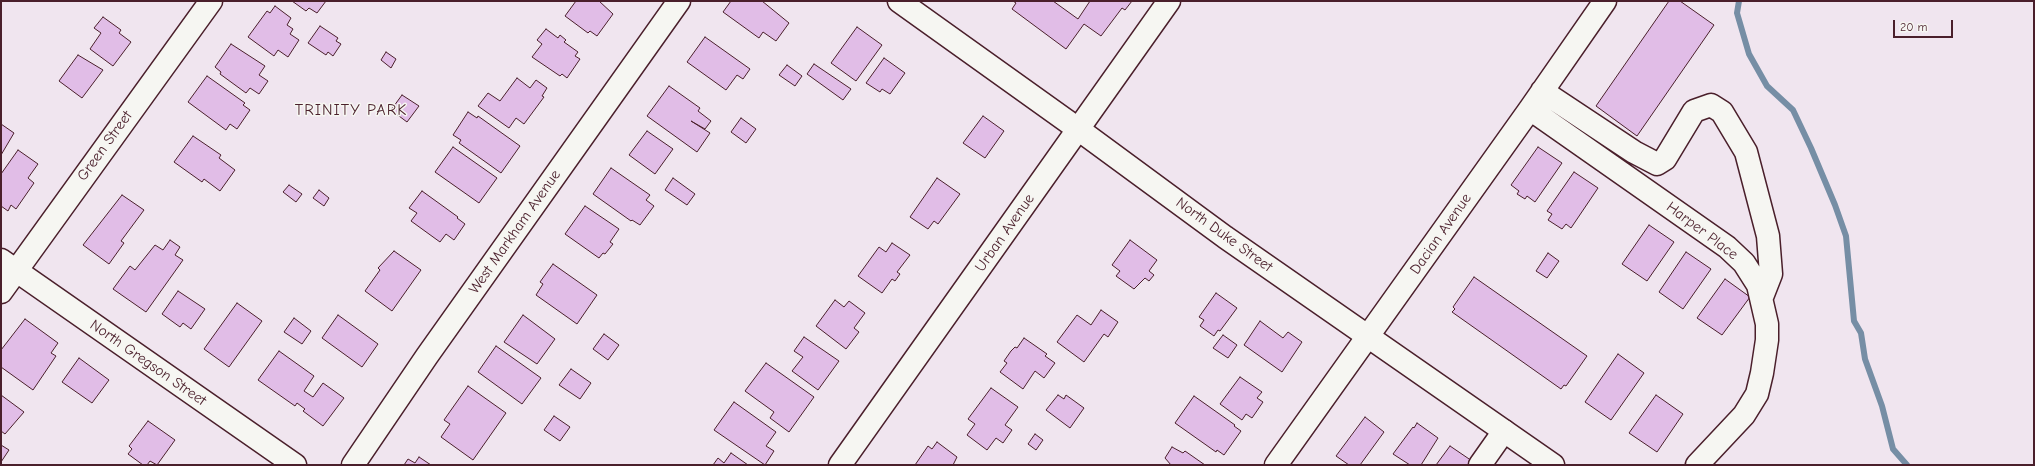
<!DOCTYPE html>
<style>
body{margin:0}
#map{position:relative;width:2035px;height:466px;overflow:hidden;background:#f0e5ef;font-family:"Comic Neue",sans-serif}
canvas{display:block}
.frame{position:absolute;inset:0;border:2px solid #4a1f2b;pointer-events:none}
.scale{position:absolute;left:1893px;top:20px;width:60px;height:18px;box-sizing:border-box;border:2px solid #4a1f2b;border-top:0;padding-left:5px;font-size:12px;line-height:14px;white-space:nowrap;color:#4a1f2b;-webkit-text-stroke:3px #f6f6f2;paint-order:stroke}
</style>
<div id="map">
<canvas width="2035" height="466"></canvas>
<div class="frame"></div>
<div class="scale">20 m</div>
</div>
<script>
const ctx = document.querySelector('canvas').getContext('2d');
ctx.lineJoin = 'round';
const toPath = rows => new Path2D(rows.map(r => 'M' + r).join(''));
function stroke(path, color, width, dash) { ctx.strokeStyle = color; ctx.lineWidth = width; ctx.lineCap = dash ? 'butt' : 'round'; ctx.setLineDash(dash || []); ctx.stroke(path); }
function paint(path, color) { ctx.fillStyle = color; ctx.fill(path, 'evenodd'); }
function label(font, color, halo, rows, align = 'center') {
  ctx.font = font + ' "Comic Neue",sans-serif'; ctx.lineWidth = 3; ctx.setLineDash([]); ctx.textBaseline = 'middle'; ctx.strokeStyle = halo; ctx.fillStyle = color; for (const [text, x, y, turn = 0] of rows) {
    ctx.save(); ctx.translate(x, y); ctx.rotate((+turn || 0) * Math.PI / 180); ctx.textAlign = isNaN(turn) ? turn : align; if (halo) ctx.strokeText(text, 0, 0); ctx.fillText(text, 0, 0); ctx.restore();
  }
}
const stream = toPath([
 [1739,1,1737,13,1749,54,1767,86,1793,110,1811,148,1835,205,1846,236,1854,321,1861,333,1865,359,1882,406,1893,449,1907,465]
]);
const building = toPath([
 [292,1,326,1,317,13,309,8,306,11,292,1],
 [576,1,599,1,613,14,597,36,590,31,588,33,565,16,576,1],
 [731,1,762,1,789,23,776,41,763,32,759,38,723,12,731,1],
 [1013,1,1053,1,1078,19,1090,1,1132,1,1125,10,1122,8,1101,36,1084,24,1066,49,1012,9,1016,3,1013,1],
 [1669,1,1680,1,1714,25,1637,136,1596,106,1669,1],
 [275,6,291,18,287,25,293,29,290,34,299,40,288,57,278,50,274,56,248,37,267,11,270,13,275,6],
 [103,17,121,30,119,33,131,42,113,66,90,49,101,33,94,28,103,17],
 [320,26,338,38,336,41,341,44,333,56,328,52,326,55,308,43,320,26],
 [857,27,882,45,856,81,831,63,857,27],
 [546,29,558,38,560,35,566,40,564,42,578,52,575,56,580,59,567,78,562,74,560,76,532,57,542,44,537,40,546,29],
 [705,37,750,69,743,79,737,75,726,90,687,62,705,37],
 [231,44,265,66,259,75,268,81,259,94,250,88,246,93,220,74,221,72,215,67,231,44],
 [386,52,396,59,391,68,381,60,386,52],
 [78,55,103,70,82,98,59,81,78,55],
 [884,58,905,73,890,94,882,89,880,92,866,83,884,58],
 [814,64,851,89,843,100,807,74,814,64],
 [787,65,802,76,795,86,779,75,787,65],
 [207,76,245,103,243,105,250,110,237,129,230,124,226,130,188,102,207,76],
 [517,78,530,88,536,80,547,88,542,96,544,97,524,124,516,118,509,128,478,106,488,93,500,101,517,78],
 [669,86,700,108,698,111,711,121,705,129,691,121,710,133,697,152,647,116,669,86],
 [402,95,419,106,407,122,391,110,402,95],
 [468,112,477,118,478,116,520,146,501,173,459,143,461,140,453,135,468,112],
 [983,116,1004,131,985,158,963,143,983,116],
 [741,118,756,129,746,143,731,132,741,118],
 [1,124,14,133,1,155,1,124],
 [647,131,673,149,655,174,629,155,647,131],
 [193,136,221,155,219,158,235,170,220,191,204,179,202,182,174,162,193,136],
 [453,147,497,178,479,203,435,172,453,147],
 [1538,147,1562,163,1535,202,1527,196,1525,199,1517,194,1519,191,1511,185,1538,147],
 [18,150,38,164,28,178,34,183,16,209,11,205,8,211,1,206,1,174,18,150],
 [611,168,650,195,646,200,654,206,640,225,632,220,631,221,593,194,611,168],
 [1574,172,1598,188,1571,228,1566,224,1562,229,1548,220,1552,214,1547,211,1574,172],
 [673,178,695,194,687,205,665,190,673,178],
 [937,178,960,194,938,224,934,221,928,229,910,217,937,178],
 [289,185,302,194,296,202,283,192,289,185],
 [319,190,329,198,324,206,313,198,319,190],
 [422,191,458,217,457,218,465,224,454,240,446,234,440,242,411,221,417,213,409,208,422,191],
 [122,195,144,210,121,241,124,243,109,264,83,245,122,195],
 [585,206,619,229,610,242,613,244,605,254,603,253,599,258,565,234,585,206],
 [1649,225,1674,242,1647,281,1622,264,1649,225],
 [170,240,180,247,175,255,183,260,146,312,113,289,130,266,135,270,155,245,163,250,170,240],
 [1130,240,1157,260,1149,271,1154,275,1149,281,1145,278,1134,289,1116,276,1120,271,1112,265,1130,240],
 [892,243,910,255,897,272,900,274,895,281,892,279,882,293,858,276,879,247,886,252,892,243],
 [394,251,421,270,392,311,365,291,380,270,378,268,394,251],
 [1686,252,1711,269,1683,309,1659,292,1686,252],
 [1548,253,1559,261,1547,278,1536,271,1548,253],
 [553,264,597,295,577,324,536,295,543,284,540,282,553,264],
 [1474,277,1587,356,1566,386,1564,385,1561,389,1452,312,1455,309,1453,307,1474,277],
 [1725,279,1750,297,1722,335,1697,318,1725,279],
 [178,291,205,309,191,329,183,323,180,327,162,314,178,291],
 [1216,293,1237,308,1220,331,1218,330,1214,336,1200,326,1204,320,1199,317,1216,293],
 [835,300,844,307,849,301,865,313,854,328,859,332,846,349,816,326,835,300],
 [237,303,262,321,229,367,204,349,237,303],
 [1101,310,1118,322,1108,337,1104,334,1084,362,1057,342,1077,315,1091,325,1101,310],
 [338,315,378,344,362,367,322,338,338,315],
 [523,315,555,339,537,364,504,342,523,315],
 [294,318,311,331,302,344,284,332,294,318],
 [25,319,58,343,51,353,56,356,33,390,1,367,1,350,25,319],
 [1260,321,1283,338,1288,332,1302,342,1282,372,1244,345,1260,321],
 [604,334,619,345,608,360,593,349,604,334],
 [1223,335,1237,345,1228,358,1213,348,1223,335],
 [804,337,839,361,818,390,792,371,803,357,794,351,804,337],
 [1024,338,1047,354,1045,356,1055,363,1044,378,1035,371,1023,389,1000,372,1007,363,1004,361,1011,351,1015,347,1017,348,1024,338],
 [496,346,541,378,522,404,478,372,496,346],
 [279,351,314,376,304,391,313,397,323,383,344,398,323,426,303,411,305,409,297,403,295,406,258,380,279,351],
 [1618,354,1644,373,1611,420,1585,402,1618,354],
 [79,358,109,380,92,403,62,382,79,358],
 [766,363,814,397,789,432,770,418,774,412,745,391,766,363],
 [571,369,591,383,580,399,559,385,571,369],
 [1240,377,1262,392,1257,398,1263,402,1252,418,1246,414,1242,420,1220,404,1240,377],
 [468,386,506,413,473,460,441,437,450,424,444,420,468,386],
 [991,388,1018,407,1005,425,1012,430,1003,443,996,438,987,450,967,435,975,424,968,419,991,388],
 [1,395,24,412,5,434,1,431,1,395],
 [1058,395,1064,399,1066,395,1084,408,1070,428,1046,410,1058,395],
 [1656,395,1683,414,1657,452,1629,433,1656,395],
 [1194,396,1235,425,1234,426,1241,431,1224,455,1217,450,1216,452,1175,423,1194,396],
 [734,402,776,432,766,446,774,451,765,465,714,430,734,402],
 [554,416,570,427,560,441,544,430,554,416],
 [1365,417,1384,432,1360,465,1349,465,1336,456,1365,417],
 [148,421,175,440,157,465,150,461,147,465,143,465,128,454,132,449,129,446,148,421],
 [1417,423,1438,438,1421,465,1410,465,1393,454,1413,427,1414,428,1417,423],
 [1035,434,1043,440,1036,450,1028,444,1035,434],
 [937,442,957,457,953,465,915,465,928,446,932,449,937,442],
 [1,445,9,450,1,462,1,445],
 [1450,446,1475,463,1474,465,1436,465,1450,446],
 [1172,447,1183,453,1185,451,1205,465,1171,465,1165,458,1172,447],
 [731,453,748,465,713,465,718,458,724,463,731,453],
 [419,457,431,465,404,465,408,459,415,463,419,457]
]);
const minor = toPath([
 [1542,91,1634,152,1657,164,1665,159,1694,111,1711,105,1722,112,1746,152,1768,236,1771,274,1762,297],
 [1530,109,1727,247,1744,263,1758,285,1767,324,1767,340,1762,373,1757,394,1744,415,1697,465],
 [1,292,211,1],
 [353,465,427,356,679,1],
 [840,465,1169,1],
 [1276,465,1530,109,1605,1],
 [1480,465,1504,431]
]);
const major = toPath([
 [899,1,1078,129,1225,237,1553,465],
 [1,260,295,465]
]);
const streetNames = [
 ["Green Street",105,146,-54],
 ["Harper Place",1702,231,37],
 ["West Markham Avenue",515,232,-55],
 ["Urban Avenue",1005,233,-55],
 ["Dacian Avenue",1441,234,-55],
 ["North Duke Street",1224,235,36],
 ["North Gregson Street",148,363,35]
];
const neighbourhoodNames = [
 ["TRINITY PARK",351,110]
];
stroke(stream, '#768ea5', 6);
paint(building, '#e1bde7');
stroke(building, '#4a1f2b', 1);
stroke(minor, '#4a1f2b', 25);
stroke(major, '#4a1f2b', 25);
stroke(minor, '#f6f6f2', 22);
stroke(major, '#f6f6f2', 22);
label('15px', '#4a1f2b', '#f6f6f2', streetNames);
ctx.letterSpacing = '1px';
label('16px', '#4a1f2b', '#f6f6f2', neighbourhoodNames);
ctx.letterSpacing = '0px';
</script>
